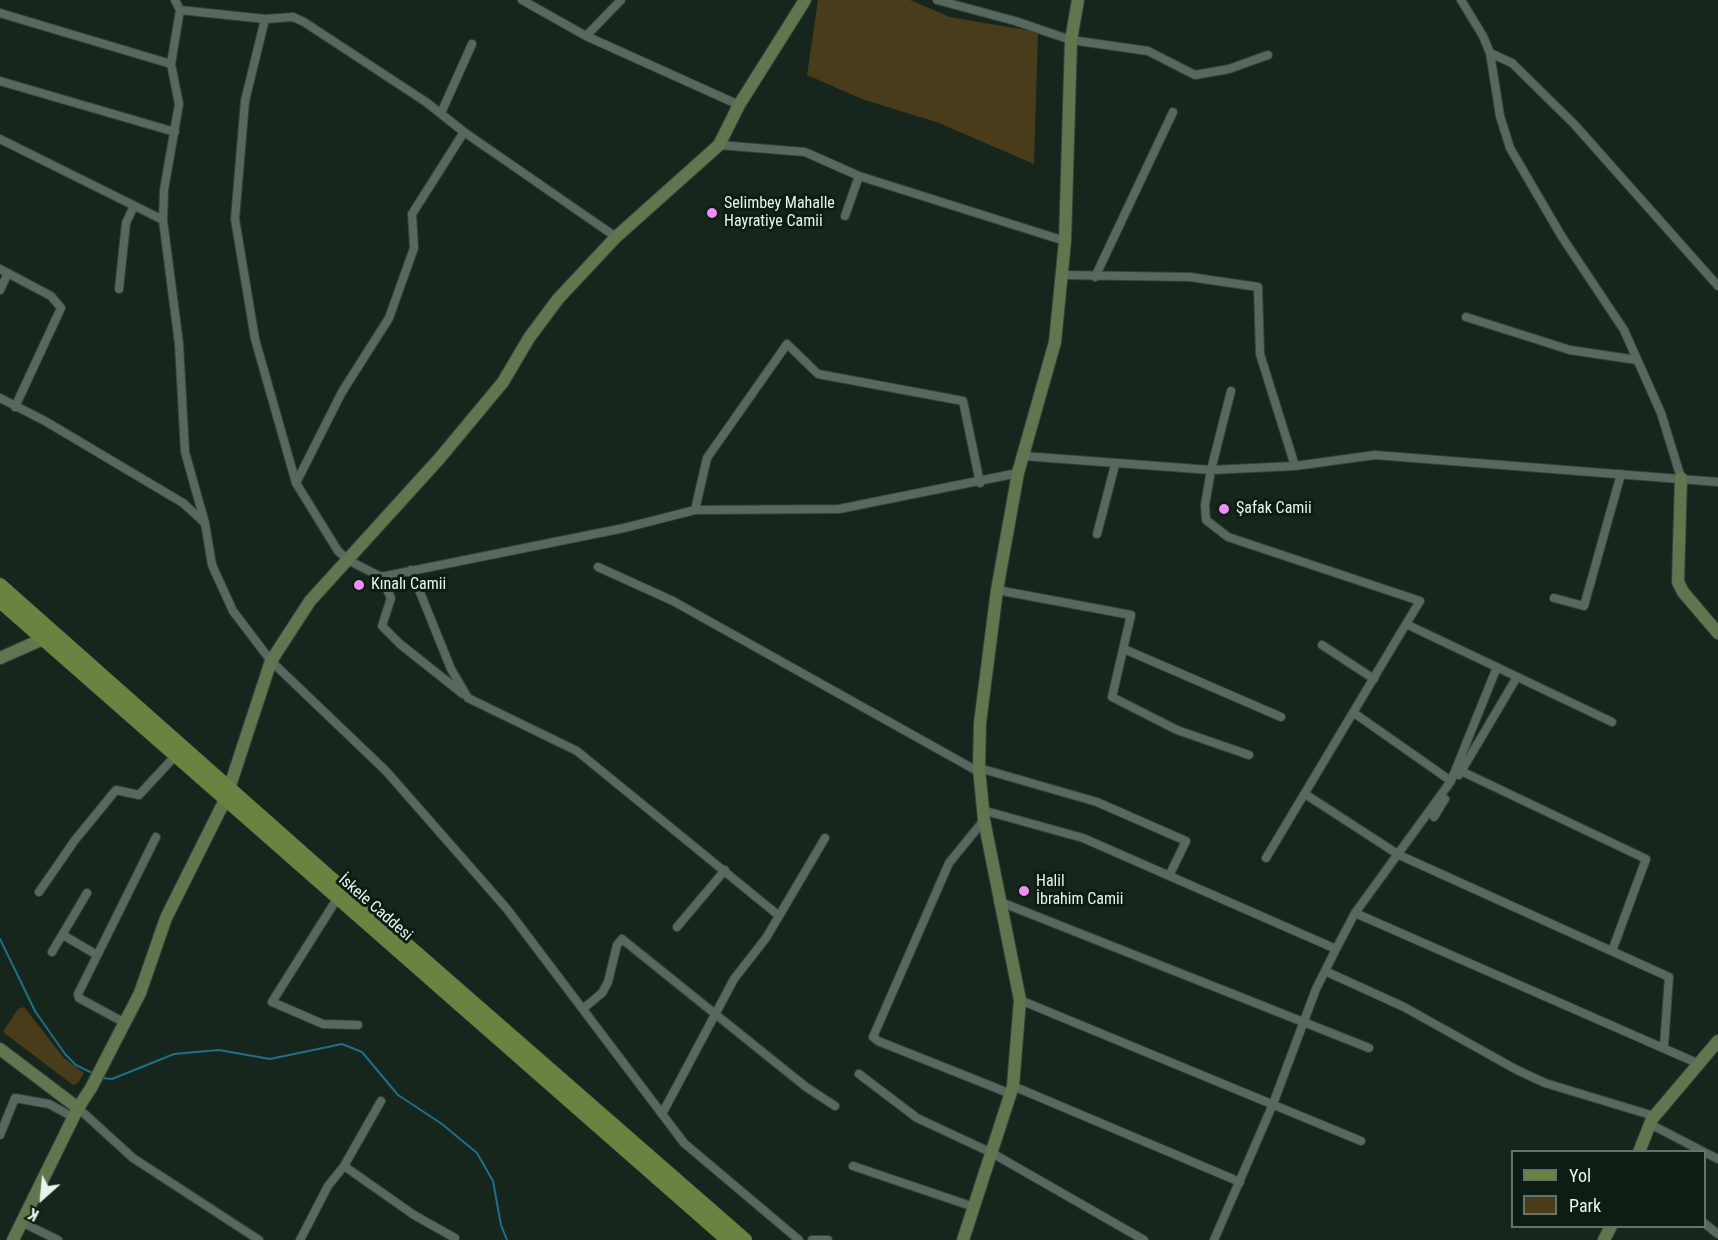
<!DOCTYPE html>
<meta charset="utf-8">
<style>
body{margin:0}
#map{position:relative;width:1718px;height:1240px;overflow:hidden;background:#16261c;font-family:"Roboto Condensed",sans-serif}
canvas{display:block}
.legend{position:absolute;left:1511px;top:1150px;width:195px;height:78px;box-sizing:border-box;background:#0d1d13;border:2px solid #65736a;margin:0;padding:8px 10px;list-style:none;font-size:18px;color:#eaf4ed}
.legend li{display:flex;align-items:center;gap:12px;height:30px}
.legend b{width:30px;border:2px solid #65736a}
.north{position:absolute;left:12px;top:1168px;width:60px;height:60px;-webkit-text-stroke:4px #0d1d13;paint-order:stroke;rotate:207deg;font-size:16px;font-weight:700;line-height:24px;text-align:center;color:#eaf4ed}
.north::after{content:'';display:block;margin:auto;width:21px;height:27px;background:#eaf4ed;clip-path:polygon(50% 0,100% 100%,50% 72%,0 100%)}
</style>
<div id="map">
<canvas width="1718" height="1240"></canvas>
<ul class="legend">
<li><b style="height:8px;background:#6b8341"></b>Yol</li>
<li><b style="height:16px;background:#483c1b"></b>Park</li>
</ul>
<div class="north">K</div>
</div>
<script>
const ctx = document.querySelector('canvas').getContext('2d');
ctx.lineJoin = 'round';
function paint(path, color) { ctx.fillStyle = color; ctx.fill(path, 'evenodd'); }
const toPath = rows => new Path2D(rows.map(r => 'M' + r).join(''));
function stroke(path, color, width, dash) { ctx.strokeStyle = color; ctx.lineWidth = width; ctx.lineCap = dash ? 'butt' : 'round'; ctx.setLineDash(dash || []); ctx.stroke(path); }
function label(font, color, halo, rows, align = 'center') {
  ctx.font = font + ' "Roboto Condensed",sans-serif'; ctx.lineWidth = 6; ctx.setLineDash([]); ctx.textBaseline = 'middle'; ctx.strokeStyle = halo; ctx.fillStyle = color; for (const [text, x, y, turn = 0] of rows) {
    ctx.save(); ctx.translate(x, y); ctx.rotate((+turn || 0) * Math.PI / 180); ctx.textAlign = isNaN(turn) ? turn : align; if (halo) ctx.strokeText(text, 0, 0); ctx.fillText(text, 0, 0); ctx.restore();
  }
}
const green = toPath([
 [818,0,910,0,950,17,1038,32,1034,164,939,123,862,99,807,75],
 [24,1007,64,1058,84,1073,78,1083,73,1085,3,1032,18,1009]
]);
const stream = toPath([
 [0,939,35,1011,65,1054,76,1065,94,1074],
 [102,1078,112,1079,174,1054,219,1050,270,1059,342,1044,362,1052,398,1095,442,1124,477,1153,493,1181,501,1225,507,1240]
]);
const street = toPath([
 [175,0,180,10,265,19,293,17,304,22,426,102,464,132,616,237],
 [522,0,586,36,739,105],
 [937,0,1015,21,1071,40,1148,51,1195,75,1229,69,1268,55],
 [1461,0,1483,36,1490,53,1500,116,1510,148,1562,237,1624,330,1661,413,1681,478],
 [180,10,171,64,179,104,164,190,163,220,179,344,185,452,205,523,212,565,233,611,271,661,386,771,507,909,684,1143,799,1240],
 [0,13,171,64],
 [265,19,245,101,235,219,255,339,296,483,338,551,348,560,381,577,624,528,695,510,839,509,1018,473],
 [586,36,621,0],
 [1490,53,1512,63,1574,124,1718,286],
 [0,81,175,132],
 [441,113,472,44],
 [0,139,163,220],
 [719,145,805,152,859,176,1065,241],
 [845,216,859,176],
 [0,269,51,296,61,308,15,407],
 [1062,275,1190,277,1258,287,1260,354,1295,466],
 [1095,277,1173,112],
 [119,289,126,223,133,208],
 [0,290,8,273],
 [1466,317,1570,350,1637,360],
 [1231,391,1211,470,1205,505,1206,520,1228,537,1420,601,1406,624,1612,722],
 [0,398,45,421,183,503,205,523],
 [1023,456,1211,470,1295,466,1375,455,1718,482],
 [296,483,342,392,389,318,414,248,412,214,464,132],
 [695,510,707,458,787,344,818,374,963,401,980,483],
 [1097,534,1115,465],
 [598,567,673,601,979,772],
 [411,570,451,669,468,698,577,751,778,915],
 [381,577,391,598,382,626,400,644,463,694],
 [997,590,1131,615,1112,697,1177,730,1249,755],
 [1554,598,1584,606,1621,474],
 [1322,645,1374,679],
 [1124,649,1281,717],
 [1354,713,1451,781],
 [979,768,1097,802,1186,841,1169,876],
 [1461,771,1646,859,1612,951],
 [1459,775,1517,677],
 [1305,794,1399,855,1669,977,1664,1046],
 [982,810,1083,838,1336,949,1316,989,1273,1104,1214,1240],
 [1434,817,1445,799],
 [984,820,949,863,873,1037,878,1041,1011,1094],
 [1266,858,1406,624],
 [39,892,75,840,116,790,139,795,177,754],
 [340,894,272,1002,323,1024,358,1025],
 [998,901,1369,1048],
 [1355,913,1697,1063],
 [677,927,725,870],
 [63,935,97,955],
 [1336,949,1355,913,1451,781,1497,667],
 [52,952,87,893],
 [1325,971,1404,1007,1517,1070,1545,1083,1654,1116],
 [1020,1000,1361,1141],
 [584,1008,602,993,608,982,617,945,622,939,806,1087,835,1106],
 [125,1023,79,998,78,994,156,837],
 [859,1074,917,1118,992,1153,1144,1240],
 [1013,1086,1240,1182],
 [78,1108,133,1158,259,1240],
 [662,1114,734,979,766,938,825,838],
 [1650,1124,1704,1152],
 [0,1135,15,1098,49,1104,73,1117],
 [1704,1152,1718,1159],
 [344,1166,381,1101],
 [853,1166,974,1207],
 [21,1222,58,1240],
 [1704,1223,1718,1234],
 [300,1240,328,1186,344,1166,414,1215,455,1238],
 [812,1240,828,1240]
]);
const secondary = toPath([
 [1681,478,1678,582,1683,592,1718,633],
 [0,658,43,639],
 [0,1049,78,1108],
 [1639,1152,1652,1119,1718,1041],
 [13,1240,78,1108,91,1088,140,993,166,918,226,798,271,661,310,601,439,459,503,382,529,338,558,299,616,237,719,145,739,105,805,0],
 [963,1240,1013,1086,1020,1000,984,820,979,768,980,723,997,590,1018,473,1055,342,1065,241,1071,40,1078,0],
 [1604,1240,1611,1226]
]);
const primary = toPath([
 [0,585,327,875,745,1240],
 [0,601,728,1240]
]);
const markers = [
 [712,213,6,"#ee8cf8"],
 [1224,509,6,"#ee8cf8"],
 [359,585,6,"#ee8cf8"],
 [1024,891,6,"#ee8cf8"]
];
const poiNames = [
 ["Selimbey Mahalle",724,204],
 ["Hayratiye Camii",724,222],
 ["Şafak Camii",1236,509],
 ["Kınalı Camii",371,585],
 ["Halil",1036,882],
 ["İbrahim Camii",1036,900]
];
const streetNames = [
 ["İskele Caddesi",375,908,41]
];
paint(green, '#483c1b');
stroke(stream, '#216e87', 2);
stroke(street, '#35413a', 10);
stroke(secondary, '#35413a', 14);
stroke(primary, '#35413a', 15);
stroke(street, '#57695e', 8);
stroke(secondary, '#61764f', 12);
stroke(primary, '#6b8341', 14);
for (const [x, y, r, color] of markers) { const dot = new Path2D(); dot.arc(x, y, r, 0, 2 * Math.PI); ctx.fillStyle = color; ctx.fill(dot); stroke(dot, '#0d1d13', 2); }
label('16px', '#eaf4ed', '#0d1d13', poiNames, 'left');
label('16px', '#eaf4ed', '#0d1d13', streetNames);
</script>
